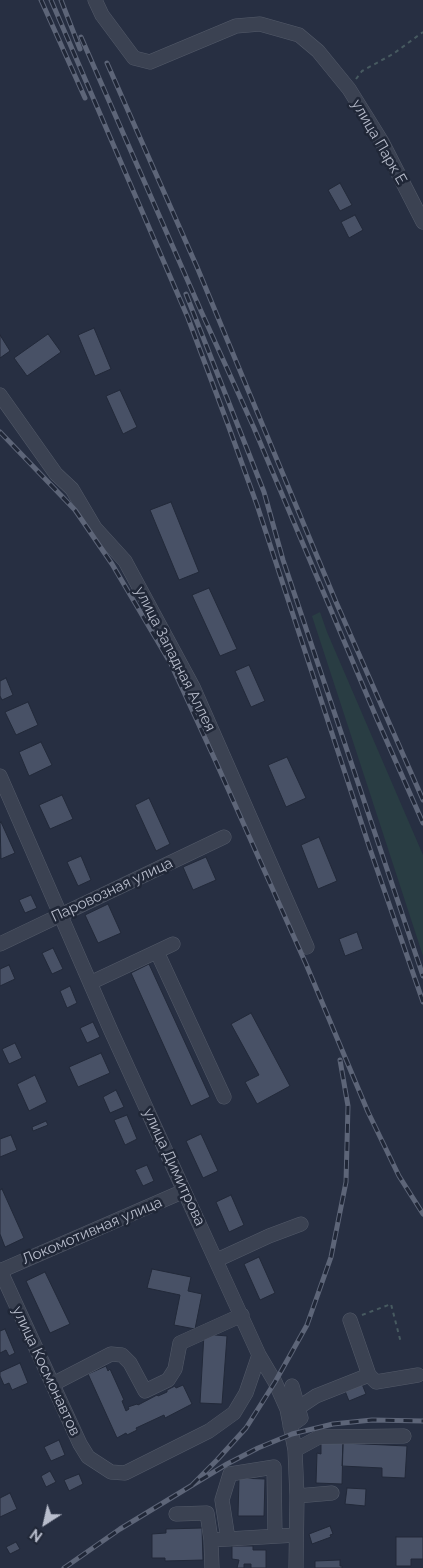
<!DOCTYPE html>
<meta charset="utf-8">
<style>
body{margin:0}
#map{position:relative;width:423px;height:1568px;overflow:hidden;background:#272f42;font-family:Raleway,sans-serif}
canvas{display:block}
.north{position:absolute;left:20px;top:1498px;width:50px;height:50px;-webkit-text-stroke:4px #202737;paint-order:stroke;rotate:215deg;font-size:14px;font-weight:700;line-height:20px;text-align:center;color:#b8bdcc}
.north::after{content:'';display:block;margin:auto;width:18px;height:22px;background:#b8bdcc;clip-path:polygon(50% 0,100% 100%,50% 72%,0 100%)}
</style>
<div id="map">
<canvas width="423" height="1568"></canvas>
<div class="north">N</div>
</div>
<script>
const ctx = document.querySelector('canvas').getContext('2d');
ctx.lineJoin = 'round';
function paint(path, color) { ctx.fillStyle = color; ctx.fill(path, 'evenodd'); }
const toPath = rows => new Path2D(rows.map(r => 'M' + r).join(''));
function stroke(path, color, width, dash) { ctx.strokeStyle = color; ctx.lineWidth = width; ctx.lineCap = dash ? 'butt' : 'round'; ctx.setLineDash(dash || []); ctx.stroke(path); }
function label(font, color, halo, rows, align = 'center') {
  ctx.font = font + ' Raleway,sans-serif'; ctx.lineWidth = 5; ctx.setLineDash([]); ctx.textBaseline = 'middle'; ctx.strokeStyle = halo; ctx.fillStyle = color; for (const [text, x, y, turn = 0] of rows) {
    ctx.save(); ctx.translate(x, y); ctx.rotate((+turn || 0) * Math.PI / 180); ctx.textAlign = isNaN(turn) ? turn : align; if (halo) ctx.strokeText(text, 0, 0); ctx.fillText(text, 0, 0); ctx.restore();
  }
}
const green = toPath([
 [320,612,327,632,423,855,423,956,312,616]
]);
const building = toPath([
 [340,183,352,205,340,211,328,190,340,183],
 [355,215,363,230,349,238,341,222,355,215],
 [94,328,111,369,95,376,78,335,94,328],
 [48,334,61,352,27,376,14,358,48,334],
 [0,335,10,351,0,358,0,335],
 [120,390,137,427,123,434,106,396,120,390],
 [171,502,199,572,179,580,150,510,171,502],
 [209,588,237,649,220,656,192,595,209,588],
 [249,665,265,701,251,707,235,671,249,665],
 [6,678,13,695,2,700,0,696,0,681,6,678],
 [28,702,38,725,16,735,5,712,28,702],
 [41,742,52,765,29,776,19,752,41,742],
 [287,757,306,798,286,807,268,765,287,757],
 [62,795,73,819,50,829,39,805,62,795],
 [149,798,170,844,156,851,135,805,149,798],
 [1,822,15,853,1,859,0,823,1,822],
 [319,837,337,881,318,889,301,845,319,837],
 [81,856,91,880,78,886,67,862,81,856],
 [206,857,216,880,193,890,183,867,206,857],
 [31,895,37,908,25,913,19,900,31,895],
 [108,904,121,933,98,943,85,915,108,904],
 [357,932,363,949,345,956,339,939,357,932],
 [53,948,63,969,52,974,42,953,53,948],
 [149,964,210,1097,191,1106,131,973,149,964],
 [9,965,15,979,0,986,0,969,9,965],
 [70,986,77,1003,67,1008,60,991,70,986],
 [251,1013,290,1086,257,1104,245,1082,259,1075,231,1024,251,1013],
 [93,1022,100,1037,87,1043,80,1028,93,1022],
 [15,1043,22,1058,9,1064,2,1049,15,1043],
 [101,1053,110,1073,78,1087,69,1067,101,1053],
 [35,1075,47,1102,29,1111,17,1084,35,1075],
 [116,1090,124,1107,110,1113,103,1097,116,1090],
 [127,1115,137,1139,125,1145,114,1120,127,1115],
 [46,1121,48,1125,33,1131,32,1127,46,1121],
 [201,1134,218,1171,203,1178,186,1141,201,1134],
 [11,1135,17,1150,0,1157,0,1139,11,1135],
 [147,1165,154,1181,143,1186,135,1170,147,1165],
 [2,1189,24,1238,5,1247,0,1234,0,1190,2,1189],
 [231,1195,244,1225,229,1232,216,1202,231,1195],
 [259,1257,275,1293,260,1300,244,1264,259,1257],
 [152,1269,191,1277,188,1291,202,1294,195,1329,174,1325,180,1295,147,1288,152,1269],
 [45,1272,70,1324,50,1333,26,1281,45,1272],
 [5,1329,15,1353,9,1356,6,1350,0,1353,0,1331,5,1329],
 [204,1334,227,1336,222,1404,200,1403,204,1334],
 [20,1363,28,1383,12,1390,9,1383,4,1385,0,1376,0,1372,20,1363],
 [106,1366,108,1371,110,1369,124,1400,122,1401,126,1411,129,1409,128,1407,137,1404,138,1405,157,1395,158,1396,167,1392,167,1390,175,1386,176,1388,183,1385,192,1404,165,1418,164,1415,136,1428,137,1430,127,1435,126,1433,117,1438,88,1374,106,1366],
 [362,1384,366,1394,349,1401,345,1391,362,1384],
 [59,1440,65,1455,51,1461,44,1447,59,1440],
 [321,1443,343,1443,342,1484,316,1483,317,1453,321,1454,321,1443],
 [343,1443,407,1446,405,1478,382,1477,382,1468,342,1466,343,1443],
 [50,1471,56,1482,46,1487,41,1476,50,1471],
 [79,1474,83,1484,69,1491,64,1480,79,1474],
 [239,1478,265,1479,264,1516,238,1516,239,1478],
 [347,1488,366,1489,365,1506,345,1504,347,1488],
 [10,1493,17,1509,0,1517,0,1498,10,1493],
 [330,1526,333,1534,330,1535,331,1537,312,1544,309,1534,330,1526],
 [202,1528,203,1560,165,1561,165,1558,152,1558,152,1534,166,1533,166,1529,202,1528],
 [396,1537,423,1537,423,1559,411,1559,411,1566,396,1566,396,1537],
 [16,1542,20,1549,10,1554,6,1547,16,1542],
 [232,1546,253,1546,253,1550,266,1550,266,1568,251,1568,251,1564,244,1564,244,1568,237,1568,239,1560,232,1559,232,1546],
 [340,1560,340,1566,342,1566,342,1568,315,1568,315,1561,340,1560]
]);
const path = toPath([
 [356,79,362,71,393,54,423,32],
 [362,1315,391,1304,401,1343]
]);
const minor = toPath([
 [95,0,102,15,134,58,150,62,236,26,260,24,299,35,318,51,349,89,382,142,423,222],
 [0,395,56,474,72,489,95,528,125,561,193,687,307,947],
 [0,776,111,1031,259,1355,275,1382,287,1409,295,1450,297,1496,296,1568],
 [0,944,224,837],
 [157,952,224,1097],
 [90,983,173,944],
 [217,1260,269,1236,301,1224],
 [0,1270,80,1444,88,1457,111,1472,125,1473,209,1431,234,1413,246,1393,259,1355],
 [0,1271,184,1191],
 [369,1375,376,1382,418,1375],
 [53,1384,111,1354,122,1355,130,1363,145,1391,168,1380,175,1369,180,1343,242,1315],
 [298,1408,316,1396,369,1375,350,1320],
 [290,1426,301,1418,292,1386],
 [295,1450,319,1437,404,1436],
 [297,1496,332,1493],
 [176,1514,207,1513,211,1540],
 [228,1539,222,1500,230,1474,274,1467,275,1536],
 [212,1568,211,1540,296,1535]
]);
const rail = toPath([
 [41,0,85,98],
 [51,0,188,318,227,422,257,505,370,849,423,1002],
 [61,0,80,49],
 [81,37,201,311,254,428,377,719,423,823],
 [107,63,197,267,336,602,423,800],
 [186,294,264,492,283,560,423,976],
 [0,432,75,510,112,564,171,664,216,762,306,964,368,1112,399,1176,423,1214],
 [192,1485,217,1460,246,1428,275,1382,307,1325,331,1257,346,1182,348,1106,340,1060],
 [64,1568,120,1529,227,1464,258,1448,292,1434,333,1424,372,1420,423,1421]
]);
const streetNames = [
 ["улица Парк Е",379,142,60],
 ["улица Западная Аллея",175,659,63],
 ["Паровозная улица",112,890,-25],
 ["улица Димитрова",174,1167,65],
 ["Локомотивная улица",92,1231,-23],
 ["улица Космонавтов",46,1371,65]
];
paint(green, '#293d43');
paint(building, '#485166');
stroke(building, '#222939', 1);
stroke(minor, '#535a69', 15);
stroke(path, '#475a60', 2, [4, 4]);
stroke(minor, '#3b4252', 14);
stroke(rail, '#5d6578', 5);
stroke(rail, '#202737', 3, [9]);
label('15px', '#b8bdcc', '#202737', streetNames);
</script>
